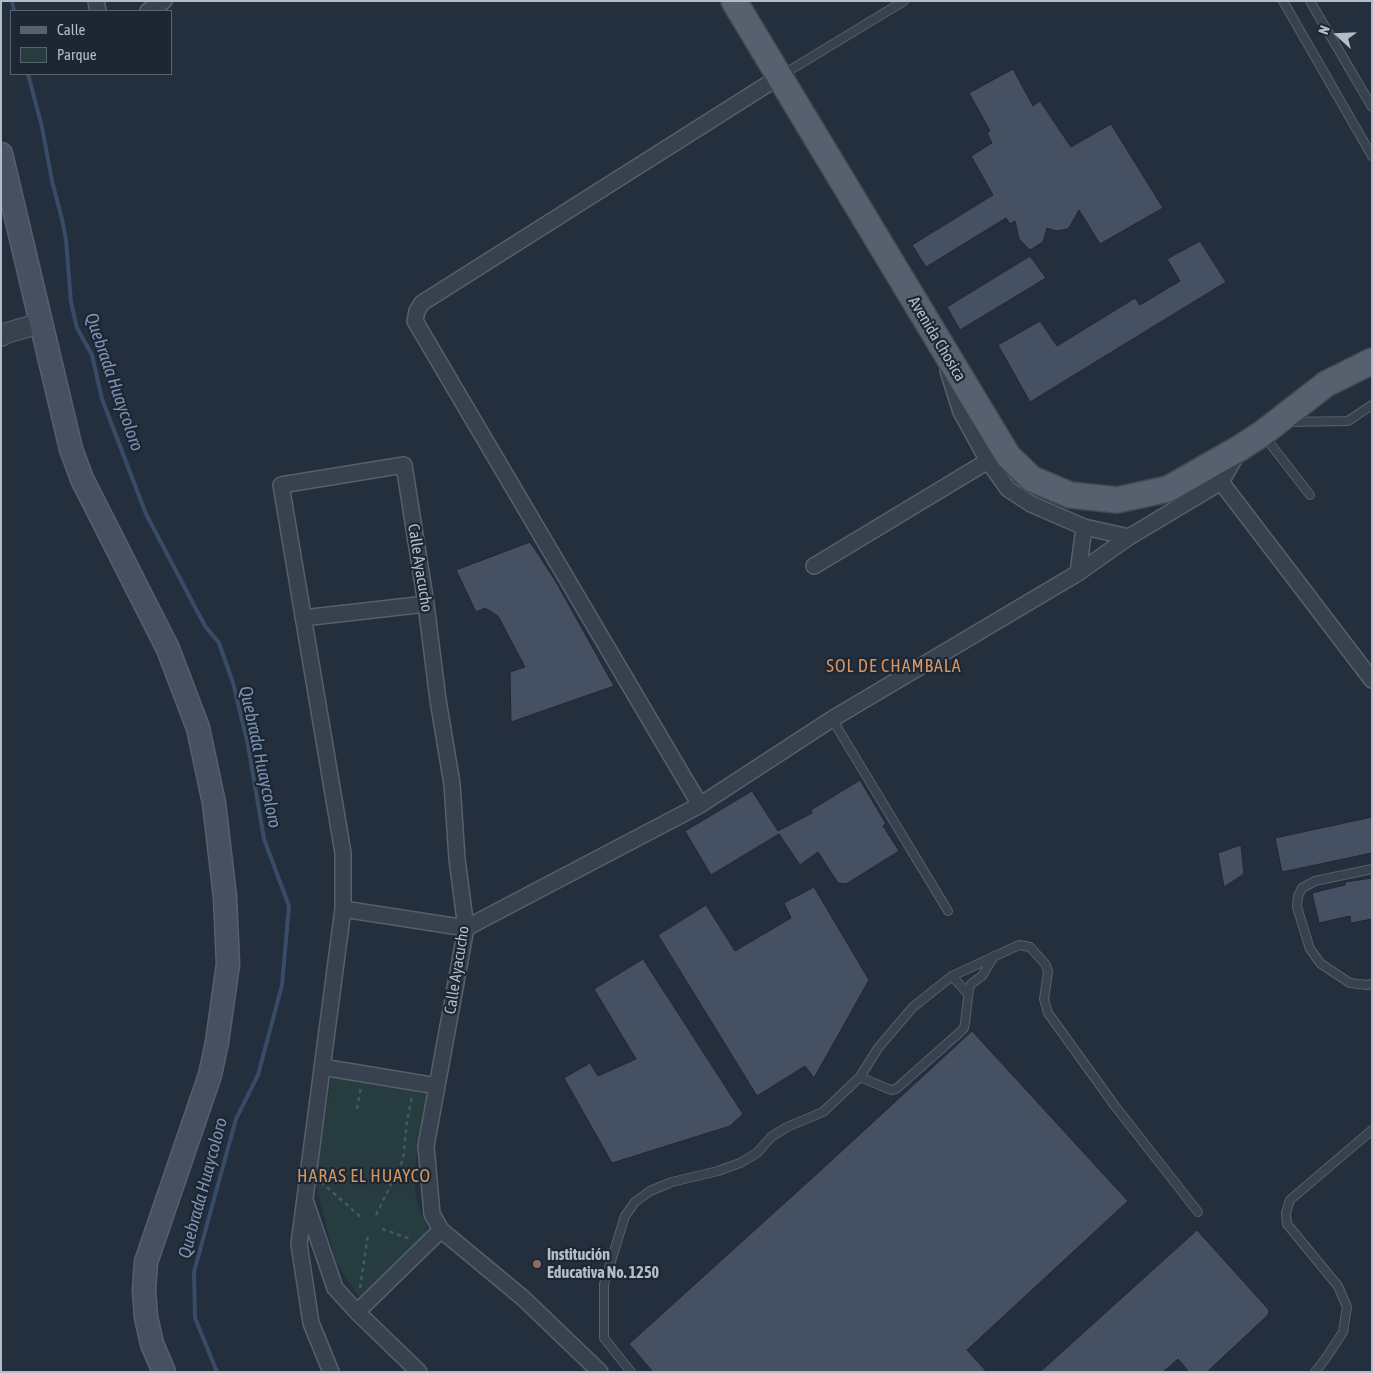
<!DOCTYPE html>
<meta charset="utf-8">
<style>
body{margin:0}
#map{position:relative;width:1373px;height:1373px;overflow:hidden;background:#242f3e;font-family:"Asap Condensed",sans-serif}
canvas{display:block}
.frame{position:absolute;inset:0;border:2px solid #b4bcc9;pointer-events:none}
.legend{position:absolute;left:10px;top:10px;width:162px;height:65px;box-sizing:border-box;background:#1d2633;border:1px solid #59626f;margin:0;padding:6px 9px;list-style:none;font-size:15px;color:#b4bcc9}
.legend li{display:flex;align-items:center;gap:10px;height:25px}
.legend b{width:25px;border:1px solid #59626f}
.north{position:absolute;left:1313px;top:10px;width:50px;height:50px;-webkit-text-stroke:4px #1d2633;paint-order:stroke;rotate:290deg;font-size:14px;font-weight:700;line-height:20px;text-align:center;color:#b4bcc9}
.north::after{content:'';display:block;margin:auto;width:18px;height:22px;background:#b4bcc9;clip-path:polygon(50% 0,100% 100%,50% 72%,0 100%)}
</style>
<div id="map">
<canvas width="1373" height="1373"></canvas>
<div class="frame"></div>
<ul class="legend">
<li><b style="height:6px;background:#56606e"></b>Calle</li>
<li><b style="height:14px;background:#263c3f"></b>Parque</li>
</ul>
<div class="north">N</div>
</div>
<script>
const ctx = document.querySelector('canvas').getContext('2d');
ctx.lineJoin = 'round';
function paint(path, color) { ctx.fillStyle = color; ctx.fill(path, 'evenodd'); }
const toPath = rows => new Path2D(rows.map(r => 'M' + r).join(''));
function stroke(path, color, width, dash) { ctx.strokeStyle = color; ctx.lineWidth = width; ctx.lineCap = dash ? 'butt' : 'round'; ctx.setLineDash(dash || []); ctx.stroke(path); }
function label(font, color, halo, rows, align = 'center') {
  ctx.font = font + ' "Asap Condensed",sans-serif'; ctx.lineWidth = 4.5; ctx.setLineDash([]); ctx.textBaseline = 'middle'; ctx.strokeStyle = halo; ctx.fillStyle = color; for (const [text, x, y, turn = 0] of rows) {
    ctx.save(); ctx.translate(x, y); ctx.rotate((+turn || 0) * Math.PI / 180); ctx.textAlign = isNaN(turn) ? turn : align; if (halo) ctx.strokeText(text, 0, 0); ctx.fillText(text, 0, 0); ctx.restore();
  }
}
const green = toPath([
 [332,1073,428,1086,416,1158,415,1190,420,1211,430,1232,359,1297,335,1261,315,1181]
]);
const stream = toPath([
 [12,1,14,11],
 [28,74,42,127,52,181,62,219,66,240,71,302,77,328,92,355,102,399,146,514,205,626,219,643,233,683,248,745,264,839,289,906,282,985,258,1075,236,1119,194,1272,195,1318,217,1372]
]);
const building = toPath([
 [1013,69,1033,106,1040,101,1071,147,1111,124,1163,208,1100,244,1079,210,1070,226,1067,229,1057,231,1047,228,1043,242,1030,250,1019,239,1015,221,1010,224,1006,218,926,267,912,245,993,195,971,156,992,143,987,133,990,131,969,93,1013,69],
 [1200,241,1226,282,1030,402,998,345,1040,321,1057,346,1135,298,1140,305,1180,281,1167,259,1200,241],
 [1030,256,1046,278,960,330,947,307,1030,256],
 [530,542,555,580,614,686,511,722,510,672,525,667,498,616,485,608,476,612,456,570,530,542],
 [860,780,886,824,883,826,899,851,846,884,838,883,818,852,800,865,779,834,711,875,685,831,752,791,778,831,812,813,811,810,860,780],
 [1372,817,1372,853,1282,872,1275,838,1372,817],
 [1241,845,1244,874,1224,887,1218,853,1241,845],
 [1372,878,1372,919,1351,923,1350,916,1319,923,1312,893,1345,885,1345,882,1372,878],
 [814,887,869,980,814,1078,805,1066,757,1096,658,935,706,905,735,951,791,918,784,903,814,887],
 [643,959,743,1114,730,1126,612,1163,564,1078,590,1063,598,1076,636,1059,594,989,643,959],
 [972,1031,1128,1201,967,1350,987,1372,653,1372,629,1344,820,1171,972,1031],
 [1197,1230,1269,1310,1268,1315,1207,1372,1189,1372,1178,1359,1163,1372,1040,1372,1197,1230]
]);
const path = toPath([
 [357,1109,361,1086],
 [321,1182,363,1219],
 [376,1215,403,1160,407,1121,412,1096],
 [382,1229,411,1239],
 [360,1288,368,1235]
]);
const service = toPath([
 [1283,1,1372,156],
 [1310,1,1372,107],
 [782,75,904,1],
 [1289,422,1348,421,1372,405],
 [1265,437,1310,495],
 [832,719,948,911],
 [1372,869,1315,881,1302,888,1298,896,1297,907,1310,949,1321,964,1350,983,1367,985,1372,984],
 [952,976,968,994],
 [860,1077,891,1090,896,1089,959,1033,964,1028,965,1023,969,989,971,984,982,976,994,956],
 [631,1372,604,1338,604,1284,625,1216,635,1202,650,1191,672,1182,718,1171,740,1163,757,1153,771,1137,787,1127,823,1112,860,1077,878,1048,913,1007,952,976,1019,945,1030,947,1046,965,1048,972,1044,999,1048,1013,1115,1106,1198,1212],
 [1315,1372,1326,1358,1343,1332,1347,1307,1338,1286,1287,1224,1286,1213,1290,1200,1372,1130]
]);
const minor = toPath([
 [96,1,98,11],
 [148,11,164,1],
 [948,371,961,412,988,461,1008,489,1031,504,1084,527,1129,537],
 [1221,482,1372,680],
 [814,566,988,461],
 [1078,573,1084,527],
 [303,618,426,604],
 [700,805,415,321,417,311,422,303,779,77],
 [343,909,466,928,700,805,832,719,1078,573,1129,537,1221,482,1238,452],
 [322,1067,437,1086],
 [306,1203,335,1288,357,1312,419,1372],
 [357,1312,441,1230],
 [331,1372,311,1323,299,1244,343,909,343,853,281,485,404,465,426,604,438,700,452,784,457,859,466,928,426,1146,432,1214,441,1230,523,1298,600,1372]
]);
const tertiary = toPath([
 [1,336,3,334,41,323]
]);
const secondary = toPath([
 [1,154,71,449,82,479,168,649,198,728,214,803,225,897,228,964,217,1042,210,1075,146,1262,144,1290,146,1317,152,1344,164,1372]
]);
const primary = toPath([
 [734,1,1008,456,1032,479,1070,495,1117,500,1168,489,1240,448,1263,433,1326,384,1372,361]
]);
const markers = [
 [537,1264,5,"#8d6e63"]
];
const streetNames = [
 ["Avenida Chosica",937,339,59],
 ["Calle Ayacucho",420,568,81],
 ["Calle Ayacucho",457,970,-81]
];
const poiNames = [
 ["Institución",547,1255],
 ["Educativa No. 1250",547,1273]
];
const waterNames = [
 ["Quebrada Huaycoloro",114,382,71],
 ["Quebrada Huaycoloro",260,757,78],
 ["Quebrada Huaycoloro",203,1188,-75]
];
const neighbourhoodNames = [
 ["SOL DE CHAMBALA",894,666],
 ["HARAS EL HUAYCO",364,1176]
];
paint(green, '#263c3f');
stroke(stream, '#394c67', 4);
paint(building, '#455162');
stroke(building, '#1f2835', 1);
stroke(service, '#565f6c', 10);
stroke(minor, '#565f6c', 18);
stroke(tertiary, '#565f6c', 22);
stroke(secondary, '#565f6c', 25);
stroke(primary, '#414a57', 28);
stroke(path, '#44595c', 2.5, [4, 4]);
stroke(service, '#38414e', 8);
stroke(minor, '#38414e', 15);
stroke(tertiary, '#38414e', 20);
stroke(secondary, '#465061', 22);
stroke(primary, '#56606e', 25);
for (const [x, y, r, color] of markers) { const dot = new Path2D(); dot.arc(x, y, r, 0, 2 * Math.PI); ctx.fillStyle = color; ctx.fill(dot); stroke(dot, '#1d2633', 2); }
label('16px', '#b4bcc9', '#1d2633', streetNames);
label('bold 16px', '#b4bcc9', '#1d2633', poiNames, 'left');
label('italic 18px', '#7c92b1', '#1d2633', waterNames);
ctx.letterSpacing = '1px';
label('18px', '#d59563', '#1d2633', neighbourhoodNames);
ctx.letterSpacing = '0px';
</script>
